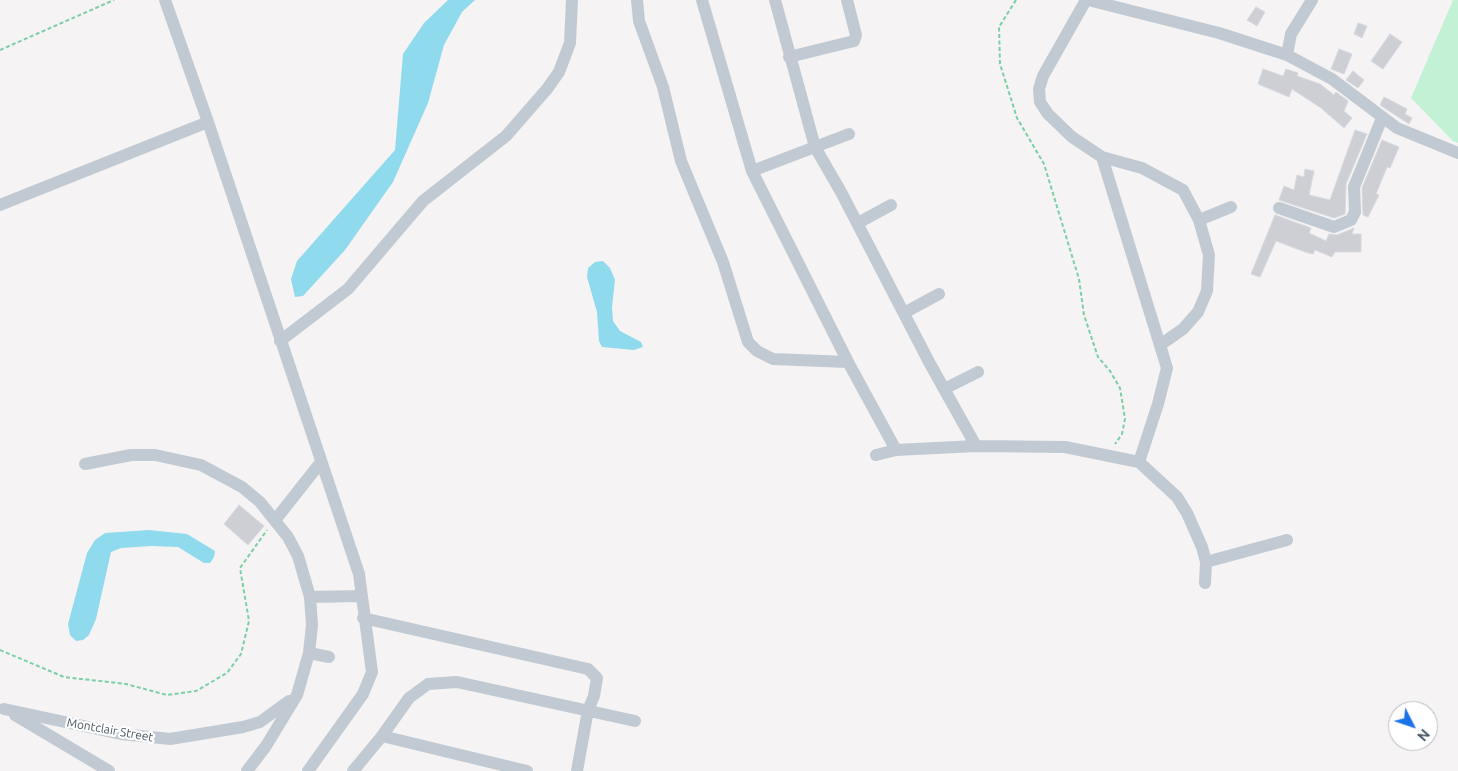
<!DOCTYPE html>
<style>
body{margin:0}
#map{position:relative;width:1458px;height:771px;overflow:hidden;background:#f5f3f3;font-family:Ubuntu,sans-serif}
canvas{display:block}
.north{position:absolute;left:1388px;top:701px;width:50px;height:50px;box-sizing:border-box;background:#fff;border:1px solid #b7bbc0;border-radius:50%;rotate:131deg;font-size:14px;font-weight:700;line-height:20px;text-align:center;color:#4a5661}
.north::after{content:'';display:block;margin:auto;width:18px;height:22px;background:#1a73e8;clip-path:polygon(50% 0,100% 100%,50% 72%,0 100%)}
</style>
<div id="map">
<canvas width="1458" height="771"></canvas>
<div class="north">N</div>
</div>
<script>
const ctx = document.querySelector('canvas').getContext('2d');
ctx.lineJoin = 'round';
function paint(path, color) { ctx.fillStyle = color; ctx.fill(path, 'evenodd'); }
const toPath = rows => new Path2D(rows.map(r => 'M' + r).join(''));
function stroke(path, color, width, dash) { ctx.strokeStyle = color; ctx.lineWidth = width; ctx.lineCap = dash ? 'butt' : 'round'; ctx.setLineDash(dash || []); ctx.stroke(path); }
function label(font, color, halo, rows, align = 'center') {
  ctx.font = font + ' Ubuntu,sans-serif'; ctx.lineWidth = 4.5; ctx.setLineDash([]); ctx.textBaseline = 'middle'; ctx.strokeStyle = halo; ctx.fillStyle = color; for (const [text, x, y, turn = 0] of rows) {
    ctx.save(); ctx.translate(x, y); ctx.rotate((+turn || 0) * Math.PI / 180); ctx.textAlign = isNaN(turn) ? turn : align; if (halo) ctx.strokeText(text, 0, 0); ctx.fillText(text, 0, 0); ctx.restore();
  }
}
const green = toPath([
 [1453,0,1458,0,1458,143,1453,141,1411,98]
]);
const water = toPath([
 [448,0,475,0,462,12,444,45,428,103,393,182,345,250,303,296,295,297,291,279,297,261,395,150,403,54,424,23],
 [603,261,610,268,615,280,612,307,613,321,620,331,641,342,643,347,634,350,602,347,599,341,597,312,587,277,588,268,595,262],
 [149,530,187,534,215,551,214,557,210,563,204,563,178,547,151,546,121,548,111,552,96,619,89,635,83,640,76,641,70,635,68,624,87,553,95,540,105,533]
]);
const building = toPath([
 [1256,7,1265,12,1257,26,1247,20,1256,7],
 [1358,23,1367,26,1362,38,1354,34,1358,23],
 [1390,34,1402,42,1383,69,1371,61,1390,34],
 [1339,49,1352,54,1344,74,1331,69,1339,49],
 [1263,69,1283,76,1286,69,1298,73,1297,76,1320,84,1334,95,1336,92,1348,101,1344,111,1352,118,1344,128,1321,108,1292,89,1289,97,1258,84,1263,69],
 [1353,71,1364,80,1358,88,1346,80,1353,71],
 [1384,97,1407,109,1405,114,1412,118,1409,124,1380,105,1384,97],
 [1355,130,1367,134,1346,184,1345,214,1334,218,1279,200,1284,186,1294,190,1297,175,1304,177,1305,169,1314,171,1309,195,1330,200,1355,130],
 [1382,140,1399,147,1390,168,1387,167,1376,194,1379,195,1368,217,1363,215,1362,188,1382,140],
 [1275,215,1311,228,1309,233,1326,241,1329,234,1337,235,1354,228,1352,234,1361,234,1361,252,1335,252,1332,257,1315,250,1313,254,1305,252,1276,241,1260,277,1251,274,1275,215],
 [239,505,264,526,248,545,224,524,239,505]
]);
const path = toPath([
 [1016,0,999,27,1000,64,1017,118,1044,164,1079,279,1084,315,1098,357,1110,371,1120,388,1125,419,1122,434,1115,444],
 [0,50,114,0],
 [0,650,64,677,126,684,167,695,196,691,227,673,241,654,249,621,240,568,267,530]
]);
const minor = toPath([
 [165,0,208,122,359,574,372,672,363,694,308,771],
 [637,0,639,21,663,87,681,161,723,262,748,342,757,351,773,359,848,362],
 [702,0,752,171,848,362,896,450],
 [775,0,815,147,841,192,929,362,976,446],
 [1086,0,1043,76,1039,89,1040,102,1048,114,1072,137,1102,157,1142,168,1183,190,1199,220,1209,255,1207,291,1198,312,1183,329,1160,345],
 [1088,0,1219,33,1287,55,1332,79,1397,128,1458,153],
 [1287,55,1291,34,1312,0],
 [789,57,854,41,856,35,847,0],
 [1102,157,1167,368,1158,404,1139,462],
 [752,171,849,134],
 [0,205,208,122],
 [1279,208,1334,227,1351,220,1355,212,1354,187,1382,118],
 [1199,220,1231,207],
 [858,223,891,205],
 [904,313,939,294],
 [280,341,348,289,423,201,506,136,547,89,559,72,570,43,572,0],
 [944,389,978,372],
 [876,455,896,450,976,446,1065,447,1139,462,1177,497,1187,513,1202,547,1206,562,1205,583],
 [85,464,131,455,155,455,201,465,242,487,260,502,288,537,298,556,310,597,312,625,309,653,297,695,266,746,247,771],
 [276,519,321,462],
 [1206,562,1287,540],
 [310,597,362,596],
 [363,618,588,669,597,678,594,696,588,710,577,771],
 [309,653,329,657],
 [4,709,121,734,170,739,243,727,260,722,289,701],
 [15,715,109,771],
 [382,736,527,771],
 [353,771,382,736,409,698,428,684,457,682,635,721]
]);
const streetNames = [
 ["Montclair Street",110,730,10]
];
paint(green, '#c3f1d5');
paint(water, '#90daee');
paint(building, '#cdcfd5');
stroke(building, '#d7d9de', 1);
stroke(path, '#7ad0a6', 2, [4, 2.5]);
stroke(minor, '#c1cad2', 12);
label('12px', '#4a5661', '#fff', streetNames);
</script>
